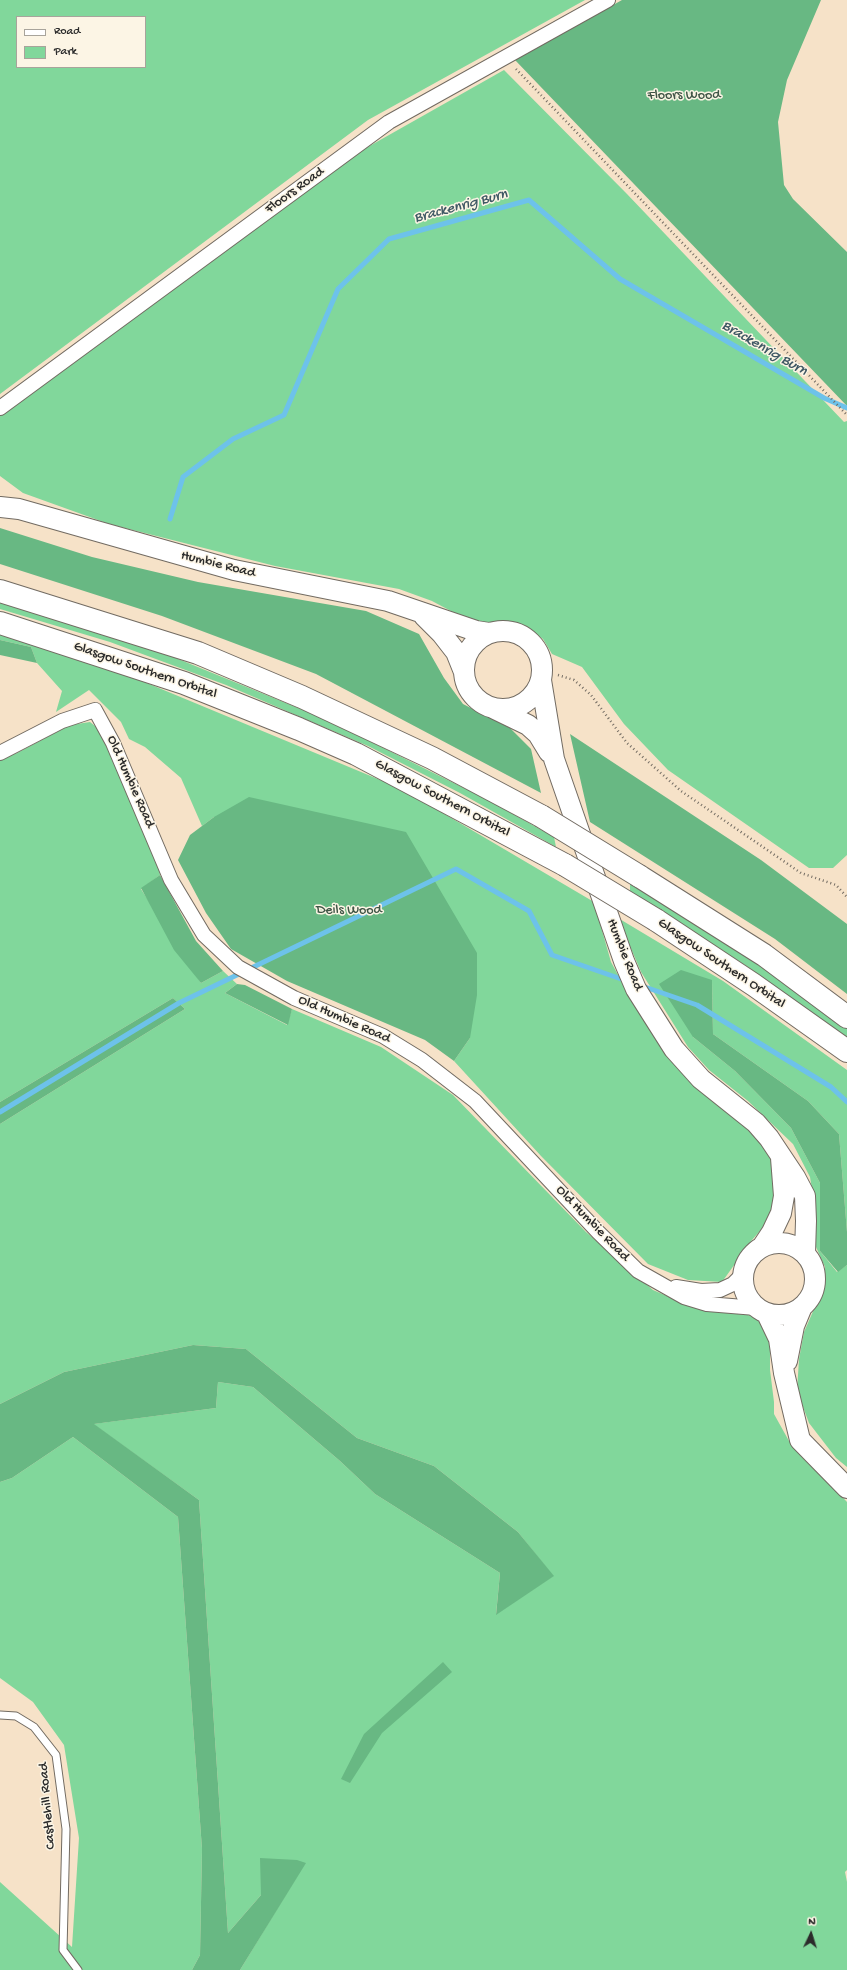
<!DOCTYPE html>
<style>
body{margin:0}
#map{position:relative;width:847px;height:1970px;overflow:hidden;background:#f6e2c8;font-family:"Gochi Hand",sans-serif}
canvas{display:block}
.legend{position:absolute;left:16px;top:16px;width:130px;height:52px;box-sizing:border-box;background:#fcf5e5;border:1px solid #a8a49b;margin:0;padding:5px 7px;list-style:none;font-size:12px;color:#2b2b2b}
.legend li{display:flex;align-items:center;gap:8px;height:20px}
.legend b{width:20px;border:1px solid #a8a49b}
.north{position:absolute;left:791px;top:1914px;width:40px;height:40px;-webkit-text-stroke:3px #fcf5e5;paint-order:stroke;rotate:4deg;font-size:11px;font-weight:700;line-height:16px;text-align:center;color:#2b2b2b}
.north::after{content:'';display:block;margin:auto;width:14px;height:18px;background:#2b2b2b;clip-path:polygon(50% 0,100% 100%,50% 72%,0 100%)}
</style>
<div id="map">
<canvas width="847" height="1970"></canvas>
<ul class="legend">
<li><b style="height:5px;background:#fff"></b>Road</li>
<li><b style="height:11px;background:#81d79b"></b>Park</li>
</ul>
<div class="north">N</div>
</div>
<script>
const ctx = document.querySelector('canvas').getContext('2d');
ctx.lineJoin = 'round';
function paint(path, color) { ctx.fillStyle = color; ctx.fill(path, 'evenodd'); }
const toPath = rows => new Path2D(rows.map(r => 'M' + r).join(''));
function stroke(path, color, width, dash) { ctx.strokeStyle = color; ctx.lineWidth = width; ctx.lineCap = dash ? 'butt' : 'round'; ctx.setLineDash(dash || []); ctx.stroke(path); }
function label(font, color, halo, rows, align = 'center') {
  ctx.font = font + ' "Gochi Hand",sans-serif'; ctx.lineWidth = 3; ctx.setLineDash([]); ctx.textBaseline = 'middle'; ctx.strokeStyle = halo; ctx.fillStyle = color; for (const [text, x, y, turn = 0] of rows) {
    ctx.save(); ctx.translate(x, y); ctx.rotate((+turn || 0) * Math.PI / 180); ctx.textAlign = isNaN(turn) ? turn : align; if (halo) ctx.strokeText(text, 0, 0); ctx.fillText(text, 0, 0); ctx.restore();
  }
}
const green = toPath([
 [0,0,585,0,368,120,0,394],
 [17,17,145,17,145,67,17,67],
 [504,70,627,194,844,422,847,421,847,855,833,868,809,868,668,770,624,724,582,667,552,654,543,639,525,626,501,622,478,622,464,618,432,601,399,589,275,566,109,524,23,493,0,476,0,415,366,148],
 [0,602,166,654,325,719,486,799,554,837,556,847,460,793,368,746,226,685,110,642,0,609],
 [0,630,142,681,402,789,594,902,611,962,629,995,768,1151,777,1180,776,1201,767,1223,752,1240,722,1282,688,1280,648,1264,541,1156,454,1061,470,1038,214,817,202,826,181,778,145,747,129,739,121,722,89,690,56,712,62,691,37,663,31,647,0,640],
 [90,722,100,730,158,860,160,875,141,889,201,983,223,971,237,984,225,993,287,1025,292,1009,381,1047,453,1095,586,1232,653,1290,681,1302,706,1311,748,1315,759,1319,770,1339,770,1370,774,1402,774,1414,789,1441,847,1502,847,1870,845,1872,847,1882,847,1970,240,1970,305,1863,261,1895,228,1933,199,1500,93,1424,216,1408,218,1382,253,1387,340,1461,375,1494,500,1573,496,1614,553,1576,518,1532,434,1466,357,1438,246,1349,193,1345,64,1372,0,1404,0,1124,185,1009,173,998,0,1102,0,759,17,753,70,725],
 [630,882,745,954,815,1005,847,1029,847,1039,745,965,630,891],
 [618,918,723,981,847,1070,847,1232,839,1134,808,1101,713,1034,712,980,693,1037,735,1071,791,1128,820,1183,820,1251,837,1272,847,1265,847,1467,836,1458,809,1423,797,1391,799,1359,804,1332,825,1284,825,1267,816,1247,814,1201,810,1177,793,1144,748,1101,709,1070,688,1047,641,972],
 [73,1437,178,1517,202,1849,200,1955,192,1970,0,1970,0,1882,72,1947,79,1838,64,1745,33,1702,0,1678,0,1482,12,1478]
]);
const forest = toPath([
 [622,0,821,0,787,80,778,122,784,185,793,199,847,252,847,406,515,60],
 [0,528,92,557,198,582,366,611,419,634,444,678,463,704,510,728,531,749,541,793,316,674,162,616,0,564],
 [0,640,31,647,37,663,0,655],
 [570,734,761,860,847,924,847,994,775,939,590,822],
 [249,797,406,832,477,953,477,995,470,1038,454,1061,425,1040,287,981,231,949,206,913,178,860,190,835,214,817],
 [160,875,196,941,223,971,201,983,174,950,141,888],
 [681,970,712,980,713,1034,808,1101,839,1134,847,1232,847,1265,838,1272,820,1251,820,1183,791,1128,735,1071,693,1037,659,984],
 [237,984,245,985,292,1009,288,1025,225,993],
 [173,998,185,1009,0,1124,0,1102],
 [193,1345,246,1349,357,1438,434,1466,518,1532,554,1576,496,1615,500,1573,375,1494,340,1461,253,1387,218,1382,216,1408,94,1424,199,1500,228,1933,261,1895,260,1858,297,1860,306,1863,240,1970,192,1970,200,1955,202,1849,178,1517,73,1437,12,1478,0,1482,0,1404,64,1372],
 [443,1662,452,1672,382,1733,350,1783,341,1779,364,1734]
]);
const stream = toPath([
 [170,519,183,477,233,439,284,415,338,289,389,239,529,200,620,279,824,398,847,408],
 [642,986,697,1005,831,1087,847,1102],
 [0,1112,179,1003,456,869,529,911,552,955,627,981]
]);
const path = toPath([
 [516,69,846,414],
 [558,675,574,680,591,695,627,743,681,791,801,873,836,885,847,897]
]);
const lane = toPath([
 [0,1715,16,1716,34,1727,56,1755,66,1829,63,1950,78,1970]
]);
const street = toPath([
 [0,408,389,122,608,0],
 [0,753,62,721,95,710,113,743,171,880,204,935,238,967,294,998,383,1036,422,1060,475,1101,598,1232,638,1271,684,1297,707,1304,756,1308],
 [676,1287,701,1291,720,1290,733,1284,743,1274]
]);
const secondary = toPath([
 [0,507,19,509,234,570,388,601,476,631,489,633],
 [424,616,442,634,456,652,464,672],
 '464 670a39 39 0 1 1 78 0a39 39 0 1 1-78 0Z',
 [541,680,554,759,624,961,636,989,674,1049,701,1079,756,1123,769,1138,795,1177,805,1196,806,1221,805,1253],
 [493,708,528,725,538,734,549,752],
 '743 1279a36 36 0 1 1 72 0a36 36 0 1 1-72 0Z',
 [762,1247,772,1232,781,1213,784,1196,781,1158],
 [767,1314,779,1339,784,1373,800,1440,847,1488],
 [787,1361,794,1326,801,1309]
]);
const highway = toPath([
 [0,591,198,653,302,697,432,758,541,816],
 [0,623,184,683,299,729,356,754,565,865],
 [639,876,764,955,847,1017],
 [656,920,754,985,847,1051]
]);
const highwayBridge = toPath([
 [541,816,639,876],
 [565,865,656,920]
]);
const parkNames = [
 ["Floors Wood",684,96],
 ["Deils Wood",349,911]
];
const streetNames = [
 ["Floors Road",295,191,-36],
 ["Humbie Road",218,565,14],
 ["Glasgow Southern Orbital",145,671,19],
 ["Old Humbie Road",130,782,66],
 ["Glasgow Southern Orbital",442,799,28],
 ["Humbie Road",624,955,68],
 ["Glasgow Southern Orbital",721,964,34],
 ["Old Humbie Road",344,1020,24],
 ["Old Humbie Road",592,1224,46],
 ["Castlehill Road",48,1806,-95]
];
const waterNames = [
 ["Brackenrig Burn",461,207,-15],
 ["Brackenrig Burn",764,349,30]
];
paint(green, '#81d79b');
paint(forest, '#68b883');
stroke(stream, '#6dc2ea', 5);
stroke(lane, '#726b62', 9);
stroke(street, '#726b62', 16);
stroke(secondary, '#726b62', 22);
stroke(highway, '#726b62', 24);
stroke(path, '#726b62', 2.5, [1, 3]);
stroke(lane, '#fff', 7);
stroke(street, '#fff', 14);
stroke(secondary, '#fff', 20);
stroke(highway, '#fff', 22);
stroke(highwayBridge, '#726b62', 24, []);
stroke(highwayBridge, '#fff', 22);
label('14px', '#405647', '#fcf5e5', parkNames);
label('14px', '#2b2b2b', '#fcf5e5', streetNames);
label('italic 15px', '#3f5864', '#fcf5e5', waterNames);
</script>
